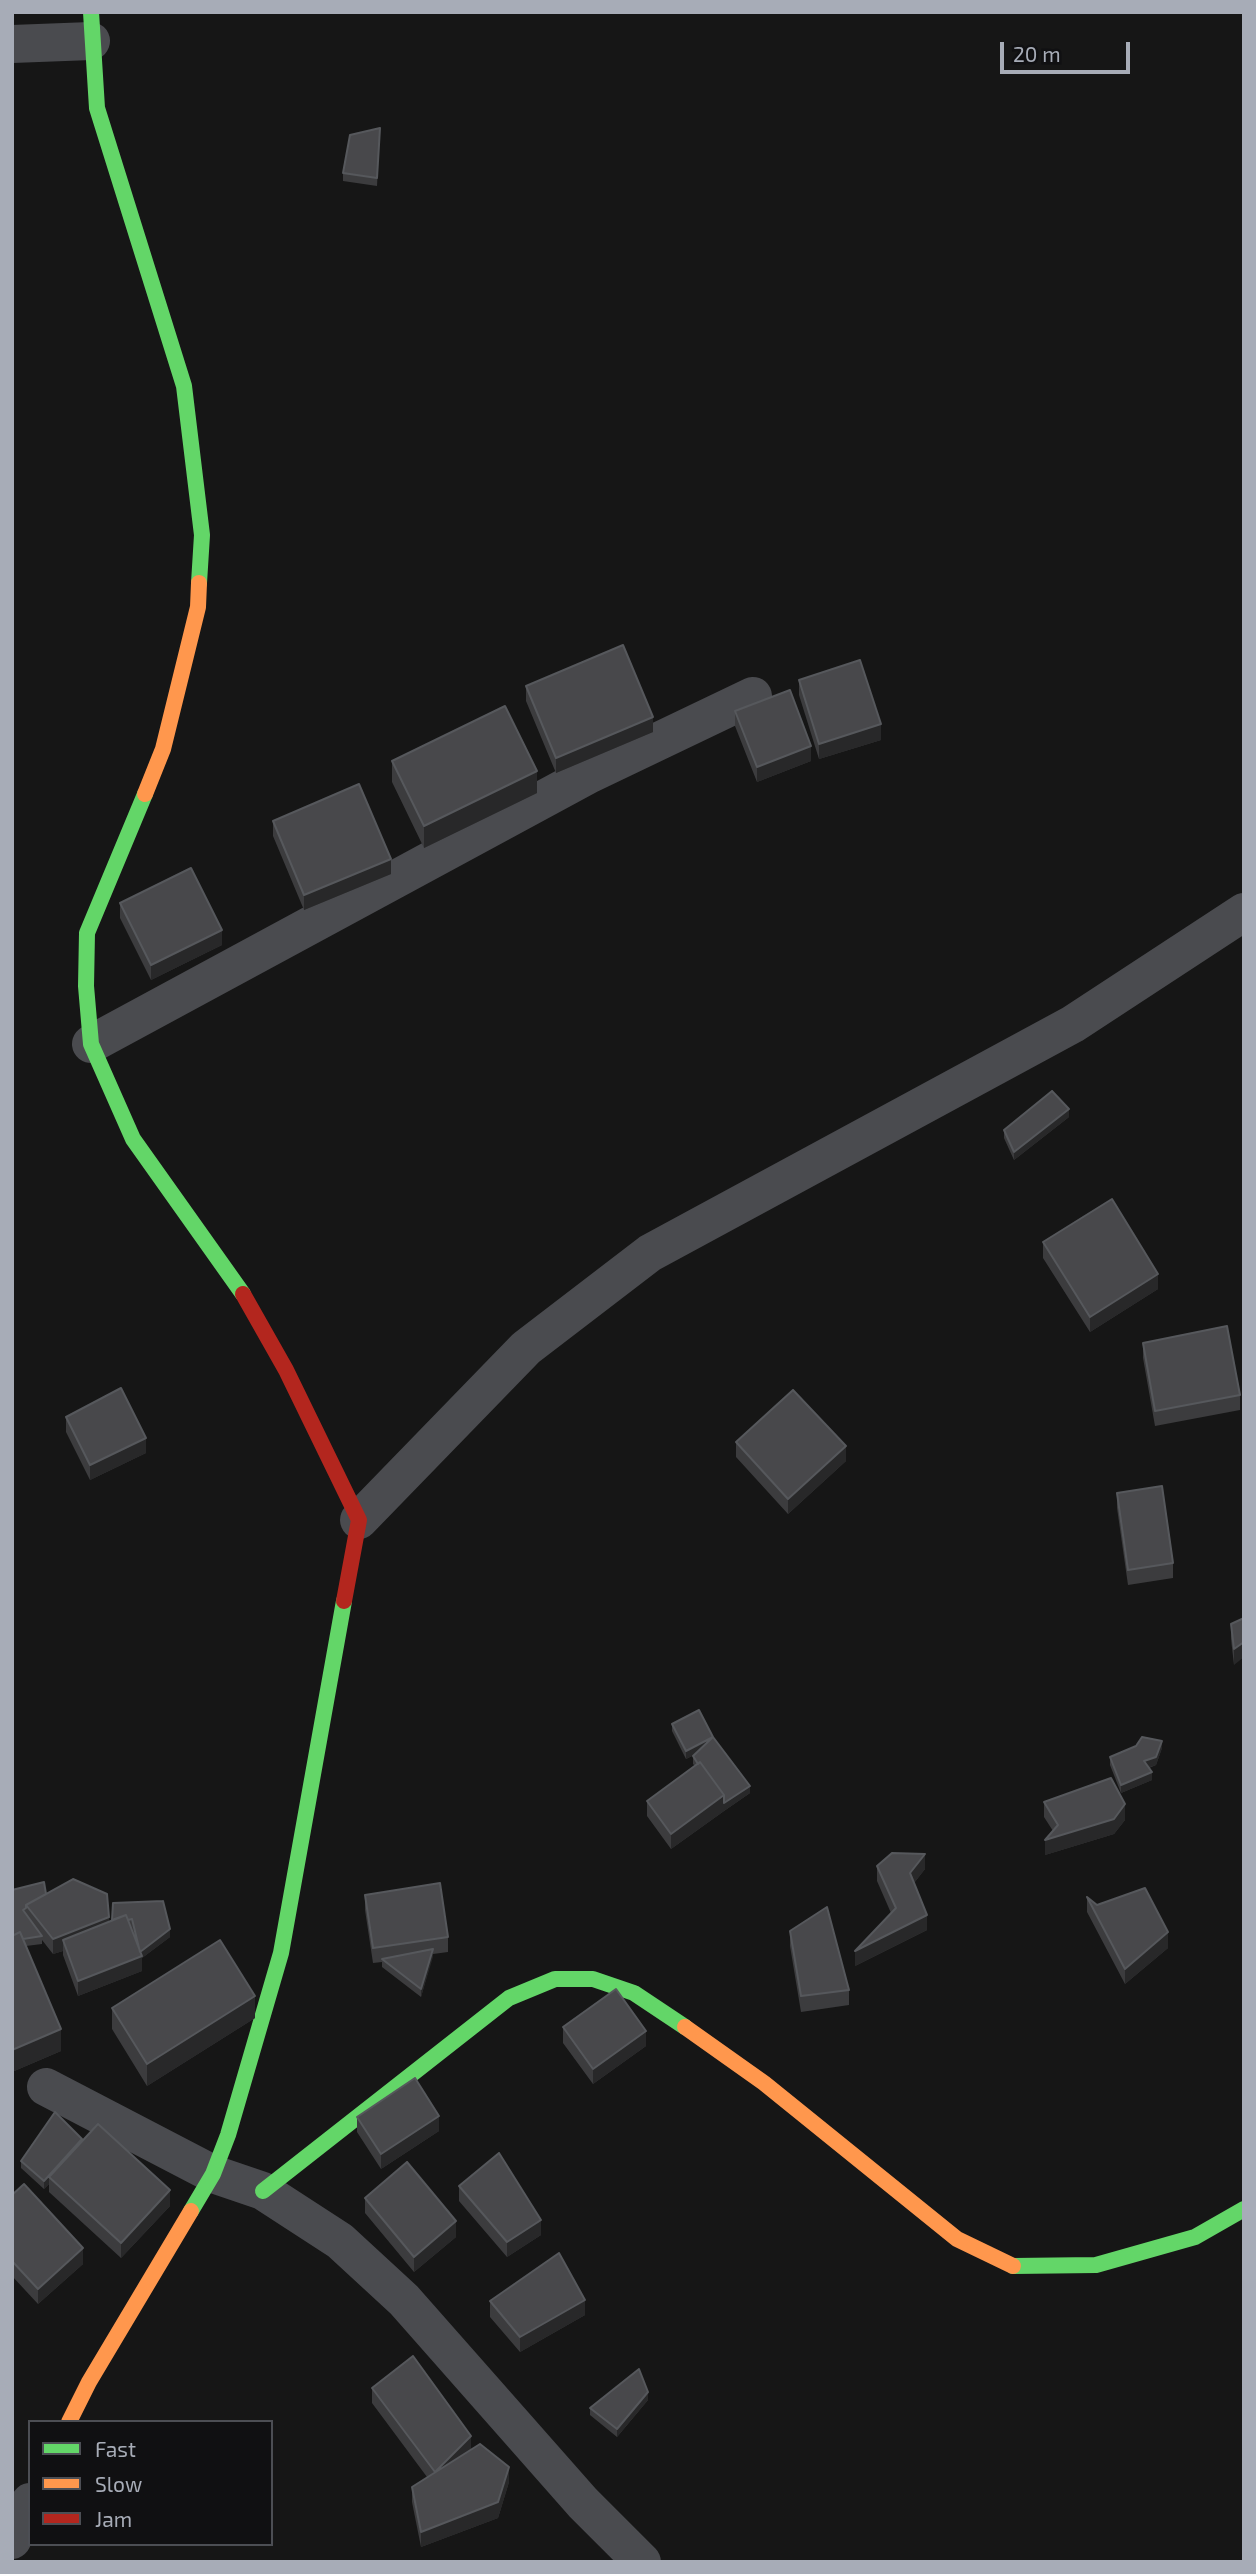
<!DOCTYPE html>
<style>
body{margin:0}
#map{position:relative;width:1256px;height:2574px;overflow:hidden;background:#161616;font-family:"Exo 2",sans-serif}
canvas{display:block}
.frame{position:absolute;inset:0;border:14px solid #a7acb7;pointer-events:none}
.legend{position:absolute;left:28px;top:2420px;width:245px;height:126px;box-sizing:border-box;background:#101012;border:2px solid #4c4e54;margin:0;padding:9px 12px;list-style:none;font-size:21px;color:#a7acb7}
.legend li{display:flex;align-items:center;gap:14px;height:35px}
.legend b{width:35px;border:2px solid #4c4e54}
.scale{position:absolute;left:1000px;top:42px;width:130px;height:32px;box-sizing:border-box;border:4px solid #a7acb7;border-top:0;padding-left:9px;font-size:21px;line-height:24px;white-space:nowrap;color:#a7acb7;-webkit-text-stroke:5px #101012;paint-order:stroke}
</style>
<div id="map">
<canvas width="1256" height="2574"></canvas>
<div class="frame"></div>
<ul class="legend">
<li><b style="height:9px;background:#63d668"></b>Fast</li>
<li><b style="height:9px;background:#ff974d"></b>Slow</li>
<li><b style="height:9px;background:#b3261e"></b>Jam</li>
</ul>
<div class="scale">20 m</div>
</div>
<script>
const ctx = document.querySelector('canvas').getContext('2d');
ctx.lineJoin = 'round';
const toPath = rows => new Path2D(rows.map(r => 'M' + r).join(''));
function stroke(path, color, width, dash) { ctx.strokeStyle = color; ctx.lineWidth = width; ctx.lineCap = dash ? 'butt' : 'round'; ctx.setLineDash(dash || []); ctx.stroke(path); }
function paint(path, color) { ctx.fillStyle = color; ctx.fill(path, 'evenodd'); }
const street = toPath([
 [12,44,91,41],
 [91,1044,590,774,753,696],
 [359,1520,526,1348,650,1253,1073,1024,1244,912],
 [46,2087,213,2174,263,2191,340,2241,404,2300,583,2503,642,2562],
 [12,2540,30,2502]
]);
const fast = toPath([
 [91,12,97,108,184,386,202,535,199,583],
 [145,794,87,933,86,986,91,1044,133,1139,243,1294],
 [263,2191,509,1998,555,1979,593,1979,634,1993,685,2027],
 [191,2211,213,2174,228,2135,281,1953,344,1601],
 [1013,2266,1096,2265,1195,2237,1244,2209]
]);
const slow = toPath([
 [145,794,163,749,198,607,199,583],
 [685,2027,764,2083,957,2239,1013,2266],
 [69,2422,89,2382,191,2211]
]);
const jam = toPath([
 [243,1294,286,1370,359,1520,344,1601]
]);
const wall = toPath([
 [380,128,377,186,343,181,343,173],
 [799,680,881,740,819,759,799,695],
 [526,686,653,732,556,773,526,701],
 [735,711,811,761,757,782,735,726],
 [392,761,537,793,424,848,392,782],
 [273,821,391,874,304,910,273,836],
 [120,903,222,945,151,980,120,918],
 [1069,1117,1014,1160,1004,1138,1004,1130],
 [1043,1242,1158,1289,1090,1332,1043,1258],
 [1143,1343,1240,1395,1240,1410,1155,1426,1143,1358],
 [66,1417,146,1453,90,1480,66,1432],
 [736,1442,846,1461,788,1514,736,1457],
 [1117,1493,1173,1563,1173,1578,1128,1585,1117,1508],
 [1244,1618,1234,1665,1231,1639,1231,1624],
 [672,1724,713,1737,750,1793,724,1811,671,1849,647,1816,647,1801,695,1766,693,1764,693,1756,696,1754,686,1759,672,1731],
 [1162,1748,1156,1765,1149,1768,1152,1780,1121,1793,1110,1765,1110,1757],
 [1044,1802,1125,1820,1114,1834,1045,1855,1053,1831,1044,1817],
 [877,1866,925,1869,914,1883,927,1930,855,1966,891,1913,877,1881],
 [12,1890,46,1894,109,1922,112,1920,113,1903,170,1937,142,1958,142,1971,78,1996,63,1955,63,1951,53,1954,42,1940,42,1944,26,1946,61,2051,12,2072],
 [365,1895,448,1937,448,1952,433,1954,421,1997,382,1967,382,1962,373,1963,365,1910],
 [1087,1897,1097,1905,1168,1948,1125,1984,1087,1912],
 [790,1931,849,1990,849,2005,801,2012,790,1946],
 [112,2008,255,2018,147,2086,112,2029],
 [563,2027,646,2046,593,2084,563,2043],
 [357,2117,439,2131,381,2169,357,2132],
 [82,2141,170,2206,121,2258,49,2192,49,2184,44,2189,21,2168,21,2161],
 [459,2186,541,2235,507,2257,459,2201],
 [12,2195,83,2264,38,2304,12,2276],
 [365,2198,456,2237,414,2272,365,2213],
 [490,2301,585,2315,520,2352,490,2317],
 [372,2388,471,2449,509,2482,498,2518,421,2547,412,2502,412,2487,427,2477,372,2403],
 [648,2400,617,2437,590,2415,590,2408]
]);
const shadedWall = toPath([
 [653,717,653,732,556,773,556,758],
 [881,724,881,740,819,759,819,744],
 [811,746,811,761,757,782,757,767],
 [537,771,537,793,424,848,424,826],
 [391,859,391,874,304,910,304,895],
 [222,930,222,945,151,980,151,965],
 [1069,1109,1069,1117,1014,1160,1014,1152],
 [1158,1274,1158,1289,1090,1332,1090,1317],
 [146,1438,146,1453,90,1480,90,1465],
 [846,1446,846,1461,788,1514,788,1499],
 [1244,1642,1244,1657,1234,1665,1234,1649],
 [713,1737,713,1745,686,1759,686,1751],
 [1162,1741,1162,1748,1156,1765,1144,1769,1144,1761],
 [1152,1772,1152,1780,1121,1793,1121,1785],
 [750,1786,750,1793,724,1811,671,1849,671,1834,724,1795],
 [1125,1804,1125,1820,1114,1834,1045,1855,1045,1840],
 [925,1854,925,1869,910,1888,910,1873],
 [927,1915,927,1930,855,1966,855,1951],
 [109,1917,109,1932,63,1940,63,1951,53,1954,53,1939],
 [170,1929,170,1937,142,1958,142,1971,78,1996,78,1981,140,1952],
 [1168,1932,1168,1948,1125,1984,1125,1969],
 [433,1949,433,1957,421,1997,421,1989],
 [255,1996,255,2018,147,2086,147,2064],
 [61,2029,61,2051,12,2072,12,2050],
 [646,2031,646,2046,593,2084,593,2069],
 [439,2116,439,2131,381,2169,381,2154],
 [82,2139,82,2146,49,2177,49,2184,44,2189,44,2181],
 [170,2190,170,2206,121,2258,121,2243],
 [541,2220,541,2235,507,2257,507,2242],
 [456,2221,456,2237,414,2272,414,2257],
 [83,2248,83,2264,38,2304,38,2289],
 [585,2300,585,2315,520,2352,520,2337],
 [648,2392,648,2400,617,2437,617,2429],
 [471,2436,471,2451,435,2472],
 [509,2467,509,2482,498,2518,421,2547,421,2532]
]);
const building = toPath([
 [380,128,377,178,343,173,350,135,380,128],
 [623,645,653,717,556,758,526,686,623,645],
 [860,660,881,724,819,744,799,680,860,660],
 [790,690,811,746,757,767,735,711,790,690],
 [505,706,537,771,424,826,392,761,505,706],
 [359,784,391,859,304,895,273,821,359,784],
 [191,868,222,930,151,965,120,903,191,868],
 [1052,1091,1069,1109,1014,1152,1004,1130,1052,1091],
 [1112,1199,1158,1274,1090,1317,1043,1242,1112,1199],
 [1227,1326,1240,1395,1155,1411,1143,1343,1227,1326],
 [121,1388,146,1438,90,1465,66,1417,121,1388],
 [793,1390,846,1446,788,1499,736,1442,793,1390],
 [1162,1486,1173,1563,1128,1570,1117,1493,1162,1486],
 [1244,1618,1244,1642,1234,1649,1231,1624,1244,1618],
 [699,1710,713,1737,686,1751,672,1724,699,1710],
 [713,1737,750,1786,724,1803,724,1795,700,1762,698,1764,693,1756,713,1737],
 [1142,1737,1162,1741,1156,1757,1144,1761,1152,1772,1121,1785,1110,1757,1136,1746,1142,1737],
 [700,1762,724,1795,671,1834,647,1801,700,1762],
 [1111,1778,1125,1804,1114,1819,1045,1840,1058,1825,1044,1802,1111,1778],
 [892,1853,925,1854,910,1873,927,1915,855,1951,896,1908,877,1866,892,1853],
 [73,1879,107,1894,109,1917,53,1939,26,1905,73,1879],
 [44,1882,46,1894,26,1905,26,1908,23,1910,42,1936,23,1939,20,1932,12,1936,12,1890,44,1882],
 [440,1883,448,1937,373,1948,365,1895,440,1883],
 [1145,1888,1168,1932,1125,1969,1087,1897,1097,1905,1145,1888],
 [163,1901,170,1929,140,1952,132,1919,128,1920,126,1915,112,1920,113,1903,163,1901],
 [827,1907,849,1990,801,1996,790,1931,827,1907],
 [126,1915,142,1956,78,1981,63,1940,126,1915],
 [20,1932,61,2029,12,2050,12,1936,20,1932],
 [220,1940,255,1996,147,2064,112,2008,220,1940],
 [433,1949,421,1989,382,1959,433,1949],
 [616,1989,646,2031,593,2069,563,2027,616,1989],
 [415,2078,439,2116,381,2154,357,2117,415,2078],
 [55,2112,82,2139,44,2181,21,2161,55,2112],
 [98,2124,170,2190,121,2243,49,2177,98,2124],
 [499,2153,541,2220,507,2242,459,2186,499,2153],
 [407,2162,456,2221,414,2257,365,2198,407,2162],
 [24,2184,83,2248,38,2289,12,2261,12,2195,24,2184],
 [559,2253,585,2300,520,2337,490,2301,559,2253],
 [413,2356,471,2436,435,2472,372,2388,413,2356],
 [639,2369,648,2392,617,2429,590,2408,639,2369],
 [480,2444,509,2467,498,2502,421,2532,412,2487,480,2444]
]);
stroke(street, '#4a4b4f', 38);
stroke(fast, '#63d668', 16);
stroke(slow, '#ff974d', 16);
stroke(jam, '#b3261e', 16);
paint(wall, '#3c3c3e');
paint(shadedWall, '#282829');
paint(building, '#48484b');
stroke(building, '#56585c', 2);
</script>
